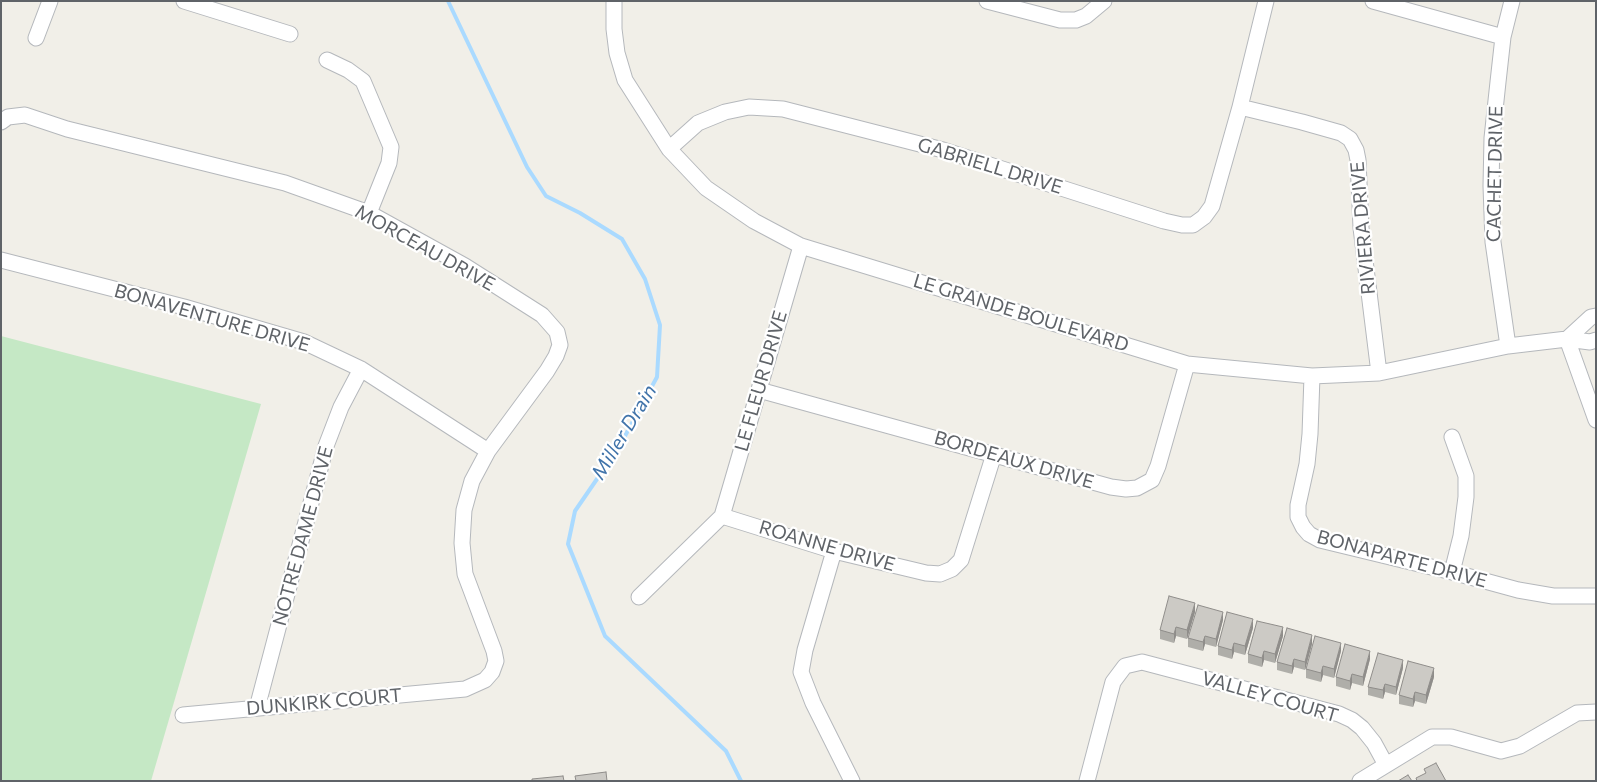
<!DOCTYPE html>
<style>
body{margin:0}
#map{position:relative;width:1597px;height:782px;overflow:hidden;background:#f1efe8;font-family:Commissioner,sans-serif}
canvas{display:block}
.frame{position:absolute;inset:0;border:2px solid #5f6368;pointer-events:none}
</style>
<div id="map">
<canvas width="1597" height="782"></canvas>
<div class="frame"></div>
</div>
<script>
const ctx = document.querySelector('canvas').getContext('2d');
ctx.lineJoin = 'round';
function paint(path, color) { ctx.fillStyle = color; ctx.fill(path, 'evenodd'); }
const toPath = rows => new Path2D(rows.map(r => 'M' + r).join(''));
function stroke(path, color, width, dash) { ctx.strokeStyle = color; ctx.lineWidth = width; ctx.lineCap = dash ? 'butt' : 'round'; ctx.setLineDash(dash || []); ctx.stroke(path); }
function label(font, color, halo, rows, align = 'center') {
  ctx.font = font + ' Commissioner,sans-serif'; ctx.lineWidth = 4.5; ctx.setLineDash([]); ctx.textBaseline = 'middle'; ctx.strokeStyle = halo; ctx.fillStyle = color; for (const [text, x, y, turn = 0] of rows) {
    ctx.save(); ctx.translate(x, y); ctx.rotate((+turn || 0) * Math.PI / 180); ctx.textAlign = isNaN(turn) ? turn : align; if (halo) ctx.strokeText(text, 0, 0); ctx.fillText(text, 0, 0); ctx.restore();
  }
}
const green = toPath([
 [1,336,261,404,151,781,1,781]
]);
const stream = toPath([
 [448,1,527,167,546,196,580,213,622,239,645,279,660,325,657,377,619,447,575,511,568,544,605,636,726,751,741,781]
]);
const minor = toPath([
 [184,1,290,34],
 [614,1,614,29,617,53,625,80,669,149,706,188,754,221,801,246,1187,364,1312,376,1379,373,1508,346,1567,339,1590,342,1596,340],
 [987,1,1060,20,1076,20,1086,16,1104,1],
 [1373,1,1503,37],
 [36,38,50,1],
 [327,60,348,70,363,81,391,147,389,163,369,213],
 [1240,107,1302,122,1341,133,1350,139,1356,150,1358,160,1361,228,1379,373],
 [1,122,8,117,25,115,67,129,285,183,369,213,465,266,542,315,557,332,560,345,556,356,547,371,488,451,472,481,464,510,462,543,465,574,494,651,496,661,492,672,485,680,465,689,183,715],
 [669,149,698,123,725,112,749,107,783,109,943,150,1164,221,1182,225,1193,225,1204,217,1212,206,1240,107,1266,1],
 [1,260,184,307,304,342,361,369,488,451],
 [1567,339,1596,420],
 [1567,339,1591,317,1596,316],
 [1508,346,1493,242,1491,186,1492,138,1498,82,1503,37,1512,1],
 [1312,376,1310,434,1307,464,1298,505,1298,517,1303,527,1309,534,1320,540,1452,572,1518,590,1553,596,1596,596],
 [759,390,1111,487,1126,489,1137,488,1152,480,1158,466,1187,364],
 [722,516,834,551,926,573,940,574,952,569,961,560,994,454],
 [834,551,805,650,801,672,813,703,852,781],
 [1452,572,1461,536,1466,497,1466,476,1452,437],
 [639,597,722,516,801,246],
 [257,708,326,446,341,407,361,369],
 [1087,781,1113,682,1125,666,1142,662,1339,714,1352,720,1362,728,1374,743,1386,765],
 [1360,781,1432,737,1451,737,1501,751,1520,746,1577,713,1596,712]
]);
const wall = toPath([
 [1195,612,1187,639,1176,636,1174,643,1160,639,1160,630],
 [1223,620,1216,647,1205,644,1203,651,1188,647,1188,638],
 [1253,628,1245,655,1234,652,1232,659,1218,655,1218,646],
 [1283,636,1275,663,1264,660,1262,667,1248,663,1248,654],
 [1312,644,1305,670,1294,667,1292,674,1277,670,1277,662],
 [1341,651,1334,678,1323,675,1321,682,1306,678,1306,669],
 [1370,659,1363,686,1352,683,1350,690,1336,686,1336,677],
 [1403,668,1396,695,1385,692,1383,699,1368,695,1368,687],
 [1434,677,1426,704,1415,701,1413,707,1399,704,1399,695]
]);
const shadedWall = toPath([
 [1195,603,1195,612,1187,639,1187,630],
 [1223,612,1223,620,1216,647,1216,639],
 [1253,619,1253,628,1245,655,1245,646],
 [1176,627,1176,636,1174,643,1174,634],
 [1283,627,1283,636,1275,663,1275,654],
 [1312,635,1312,644,1305,670,1305,662],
 [1205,636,1205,644,1203,651,1203,642],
 [1234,643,1234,652,1232,659,1232,650],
 [1341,643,1341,651,1334,678,1334,669],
 [1264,651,1264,660,1262,667,1262,658],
 [1370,651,1370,659,1363,686,1363,677],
 [1294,659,1294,667,1292,674,1292,666],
 [1403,660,1403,668,1396,695,1396,687],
 [1323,666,1323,675,1321,682,1321,673],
 [1434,668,1434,677,1426,704,1426,695],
 [1352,674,1352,683,1350,690,1350,681],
 [1385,684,1385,692,1383,699,1383,690],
 [1415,692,1415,701,1413,707,1413,699]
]);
const building = toPath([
 [1169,596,1195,603,1187,630,1176,627,1174,634,1160,630,1169,596],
 [1198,605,1223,612,1216,639,1205,636,1203,642,1188,638,1198,605],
 [1227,612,1253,619,1245,646,1234,643,1232,650,1218,646,1227,612],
 [1257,621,1283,627,1275,654,1264,651,1262,658,1248,654,1257,621],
 [1287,628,1312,635,1305,662,1294,659,1292,666,1277,662,1287,628],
 [1315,636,1341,643,1334,669,1323,666,1321,673,1306,669,1315,636],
 [1345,644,1370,651,1363,677,1352,674,1350,681,1336,677,1345,644],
 [1378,653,1403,660,1396,687,1385,684,1383,690,1368,687,1378,653],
 [1408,661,1434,668,1426,695,1415,692,1413,699,1399,695,1408,661],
 [1436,763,1446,781,1417,781,1416,778,1426,773,1424,769,1436,763],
 [606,772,607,781,576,781,575,776,606,772],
 [1408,775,1412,781,1398,781,1408,775],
 [563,776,564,781,532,781,532,779,563,776]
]);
const streetNames = [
 ["GABRIELL DRIVE",990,166,17],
 ["CACHET DRIVE",1495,174,-89],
 ["RIVIERA DRIVE",1363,228,-95],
 ["MORCEAU DRIVE",425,248,29],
 ["LE GRANDE BOULEVARD",1021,313,17],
 ["BONAVENTURE DRIVE",212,318,16],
 ["LE FLEUR DRIVE",761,381,-74],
 ["BORDEAUX DRIVE",1014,460,16],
 ["NOTRE DAME DRIVE",303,536,-75],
 ["ROANNE DRIVE",827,546,16],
 ["BONAPARTE DRIVE",1402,559,15],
 ["VALLEY COURT",1270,697,16],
 ["DUNKIRK COURT",324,702,-5]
];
const waterNames = [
 ["Miller Drain",624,432,-59]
];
paint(green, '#c5e8c5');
stroke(stream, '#aadaff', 4);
stroke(minor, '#b5b8bc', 17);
stroke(minor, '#fff', 15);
paint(wall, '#afaea9');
paint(shadedWall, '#8f8d8a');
paint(building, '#cccac5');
stroke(building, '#8f8d8a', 1);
label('19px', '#5f6368', '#fff', streetNames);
label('italic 20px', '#4174aa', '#fff', waterNames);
</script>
